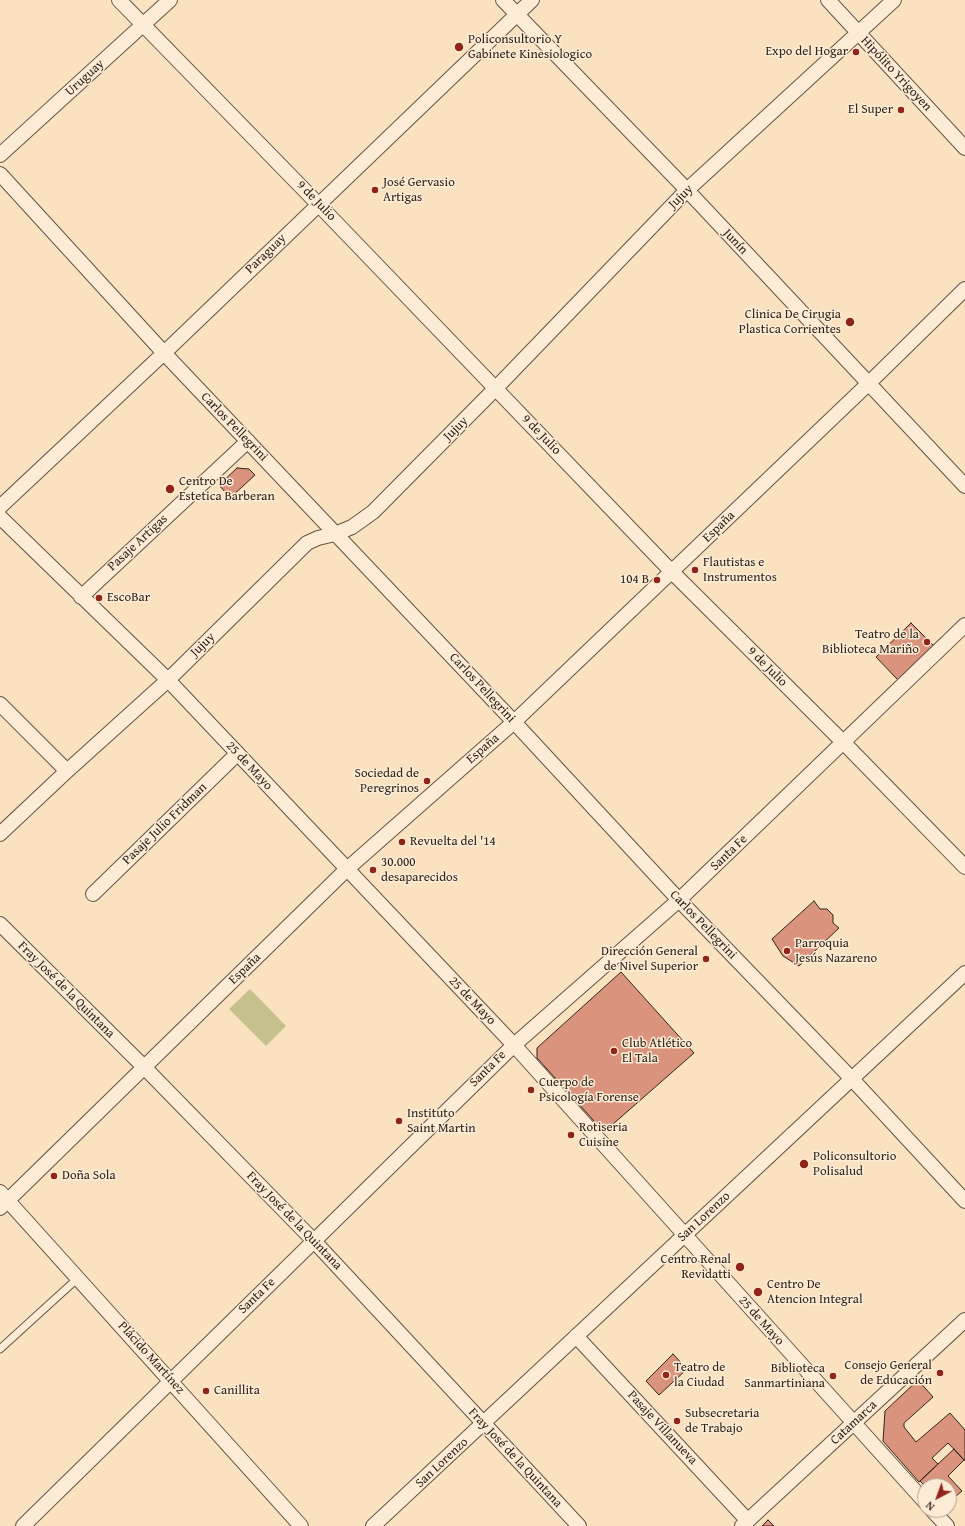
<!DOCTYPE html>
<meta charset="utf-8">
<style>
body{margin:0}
#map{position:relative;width:965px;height:1526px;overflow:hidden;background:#fae2c0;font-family:"Gentium Book Plus",serif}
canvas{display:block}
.north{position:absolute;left:917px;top:1478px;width:40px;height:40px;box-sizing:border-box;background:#fcecd6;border:1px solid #ab9c8b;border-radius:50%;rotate:221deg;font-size:11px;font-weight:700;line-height:16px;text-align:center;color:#31241b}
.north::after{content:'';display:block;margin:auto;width:14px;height:18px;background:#8f2418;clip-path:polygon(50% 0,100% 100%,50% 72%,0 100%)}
</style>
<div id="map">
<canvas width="965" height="1526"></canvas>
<div class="north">N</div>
</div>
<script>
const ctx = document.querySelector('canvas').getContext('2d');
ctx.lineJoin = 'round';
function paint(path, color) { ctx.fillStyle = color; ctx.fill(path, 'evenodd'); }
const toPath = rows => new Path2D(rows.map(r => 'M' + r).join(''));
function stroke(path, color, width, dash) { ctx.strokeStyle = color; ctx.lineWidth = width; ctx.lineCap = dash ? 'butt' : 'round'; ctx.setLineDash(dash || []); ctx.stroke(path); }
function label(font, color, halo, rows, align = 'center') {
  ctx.font = font + ' "Gentium Book Plus",serif'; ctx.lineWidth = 3; ctx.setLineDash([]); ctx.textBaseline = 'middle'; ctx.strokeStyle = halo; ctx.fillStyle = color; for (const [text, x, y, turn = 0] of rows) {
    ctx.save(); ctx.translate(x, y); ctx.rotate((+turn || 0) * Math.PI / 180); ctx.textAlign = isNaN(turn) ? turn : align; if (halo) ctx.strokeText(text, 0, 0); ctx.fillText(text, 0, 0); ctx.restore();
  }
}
const green = toPath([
 [250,989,286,1026,266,1046,229,1009]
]);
const building = toPath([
 [237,468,249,469,255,475,230,498,219,485,237,468],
 [911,623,934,646,898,680,876,657,911,623],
 [814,901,820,909,827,909,833,915,833,923,839,928,799,966,783,956,772,939,814,901],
 [621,972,694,1053,604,1132,537,1058,537,1048,621,972],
 [673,1354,687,1369,659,1395,646,1381,673,1354],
 [918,1380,933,1397,904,1423,904,1427,916,1442,950,1413,965,1430,965,1461,948,1443,932,1458,938,1464,919,1482,883,1441,885,1411,918,1380],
 [954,1449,964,1460,948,1476,962,1491,949,1502,949,1486,925,1486,920,1481,954,1449],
 [768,1520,774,1526,762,1526,768,1520]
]);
const service = toPath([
 [0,1349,78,1278]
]);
const minor = toPath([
 [119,0,318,204,672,572,844,743,965,867],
 [503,0,687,190,965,486],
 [828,0,965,148],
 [0,155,170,0],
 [0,174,164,353,514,722,679,900,852,1079,965,1201],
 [0,507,164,353,532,0],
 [0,517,168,680,514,1045,925,1502],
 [81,597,248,441],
 [0,704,67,771],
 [0,834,67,771,168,680,307,543,318,538,335,534,352,527,373,512,496,388,687,190,894,0],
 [93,894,237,754],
 [0,924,144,1067,314,1241,579,1526],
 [0,1192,301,1526],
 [0,1208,347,869,514,722,868,384,965,289],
 [576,1336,748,1521],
 [932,1510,947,1526],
 [23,1526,514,1045,679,900,965,625],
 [373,1526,965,973],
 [742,1526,965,1320]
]);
const markers = [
 [459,47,5,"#8f2418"],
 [856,52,4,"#8f2418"],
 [901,110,4,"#8f2418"],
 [375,190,4,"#8f2418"],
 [850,322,5,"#8f2418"],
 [170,489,5,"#8f2418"],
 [695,570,4,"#8f2418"],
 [657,580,4,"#8f2418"],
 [99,598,4,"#8f2418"],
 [927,642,4,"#8f2418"],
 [427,781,4,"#8f2418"],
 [402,842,4,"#8f2418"],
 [373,870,4,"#8f2418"],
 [787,951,4,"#8f2418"],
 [706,959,4,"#8f2418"],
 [614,1051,4,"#8f2418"],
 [531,1090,4,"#8f2418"],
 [399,1121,4,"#8f2418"],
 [571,1135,4,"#8f2418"],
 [804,1164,5,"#8f2418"],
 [54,1176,4,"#8f2418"],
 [740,1267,5,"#8f2418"],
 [758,1292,5,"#8f2418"],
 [940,1373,4,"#8f2418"],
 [666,1375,4,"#8f2418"],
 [833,1376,4,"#8f2418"],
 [206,1391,4,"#8f2418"],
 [677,1421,4,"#8f2418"]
];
const poiNames = [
 ["Policonsultorio Y",468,40],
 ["Gabinete Kinesiologico",468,55],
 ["Expo del Hogar",848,52,"right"],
 ["El Super",893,110,"right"],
 ["José Gervasio",383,183],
 ["Artigas",383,198],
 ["Clinica De Cirugia",841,315,"right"],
 ["Plastica Corrientes",841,330,"right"],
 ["Centro De",179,482],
 ["Estetica Barberan",179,497],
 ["Flautistas e",703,563],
 ["Instrumentos",703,578],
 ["104 B",649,580,"right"],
 ["EscoBar",107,598],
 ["Teatro de la",919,635,"right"],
 ["Biblioteca Mariño",919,650,"right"],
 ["Sociedad de",419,774,"right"],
 ["Peregrinos",419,789,"right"],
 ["Revuelta del '14",410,842],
 ["30.000",381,863],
 ["desaparecidos",381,878],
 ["Parroquia",795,944],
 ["Jesús Nazareno",795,959],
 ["Dirección General",698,952,"right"],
 ["de Nivel Superior",698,967,"right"],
 ["Club Atlético",622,1044],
 ["El Tala",622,1059],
 ["Cuerpo de",539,1083],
 ["Psicología Forense",539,1098],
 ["Instituto",407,1114],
 ["Saint Martin",407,1129],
 ["Rotiseria",579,1128],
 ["Cuisine",579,1143],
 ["Policonsultorio",813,1157],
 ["Polisalud",813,1172],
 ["Doña Sola",62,1176],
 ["Centro Renal",731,1260,"right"],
 ["Revidatti",731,1275,"right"],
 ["Centro De",767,1285],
 ["Atencion Integral",767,1300],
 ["Consejo General",932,1366,"right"],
 ["de Educación",932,1381,"right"],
 ["Teatro de",674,1368],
 ["la Ciudad",674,1383],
 ["Biblioteca",825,1369,"right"],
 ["Sanmartiniana",825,1384,"right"],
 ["Canillita",214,1391],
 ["Subsecretaria",685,1414],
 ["de Trabajo",685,1429]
];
const streetNames = [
 ["Hipólito Yrigoyen",896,74,47],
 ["Uruguay",85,78,-42],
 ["Jujuy",681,197,-45],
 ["9 de Julio",316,201,46],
 ["Junín",735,242,47],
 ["Paraguay",266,254,-44],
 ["Carlos Pellegrini",234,427,46],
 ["Jujuy",456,429,-45],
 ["9 de Julio",541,435,46],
 ["España",719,527,-44],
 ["Pasaje Artigas",138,543,-43],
 ["Jujuy",203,645,-45],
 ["9 de Julio",767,667,45],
 ["Carlos Pellegrini",482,688,47],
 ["España",483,749,-41],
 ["25 de Mayo",249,766,47],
 ["Pasaje Julio Fridman",165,824,-44],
 ["Santa Fe",729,853,-44],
 ["Carlos Pellegrini",703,925,46],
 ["España",245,969,-44],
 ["Fray José de la Quintana",66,990,45],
 ["25 de Mayo",472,1001,46],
 ["Santa Fe",488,1069,-45],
 ["San Lorenzo",704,1217,-43],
 ["Fray José de la Quintana",294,1221,46],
 ["Santa Fe",257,1296,-44],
 ["25 de Mayo",761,1321,48],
 ["Plácido Martínez",151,1358,48],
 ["Catamarca",854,1423,-43],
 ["Pasaje Villanueva",662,1428,47],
 ["Fray José de la Quintana",515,1458,47],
 ["San Lorenzo",442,1463,-43]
];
paint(green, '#c6c08d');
paint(building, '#da947e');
stroke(building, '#31241b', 1);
stroke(service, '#635444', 9);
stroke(minor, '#635444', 16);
stroke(service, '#fcecd6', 7);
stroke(minor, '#fcecd6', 14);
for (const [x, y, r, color] of markers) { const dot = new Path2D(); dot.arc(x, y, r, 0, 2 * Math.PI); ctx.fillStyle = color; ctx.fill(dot); stroke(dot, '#fcecd6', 1.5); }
label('13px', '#31241b', '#fcecd6', poiNames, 'left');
label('13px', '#31241b', '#fcecd6', streetNames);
</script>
